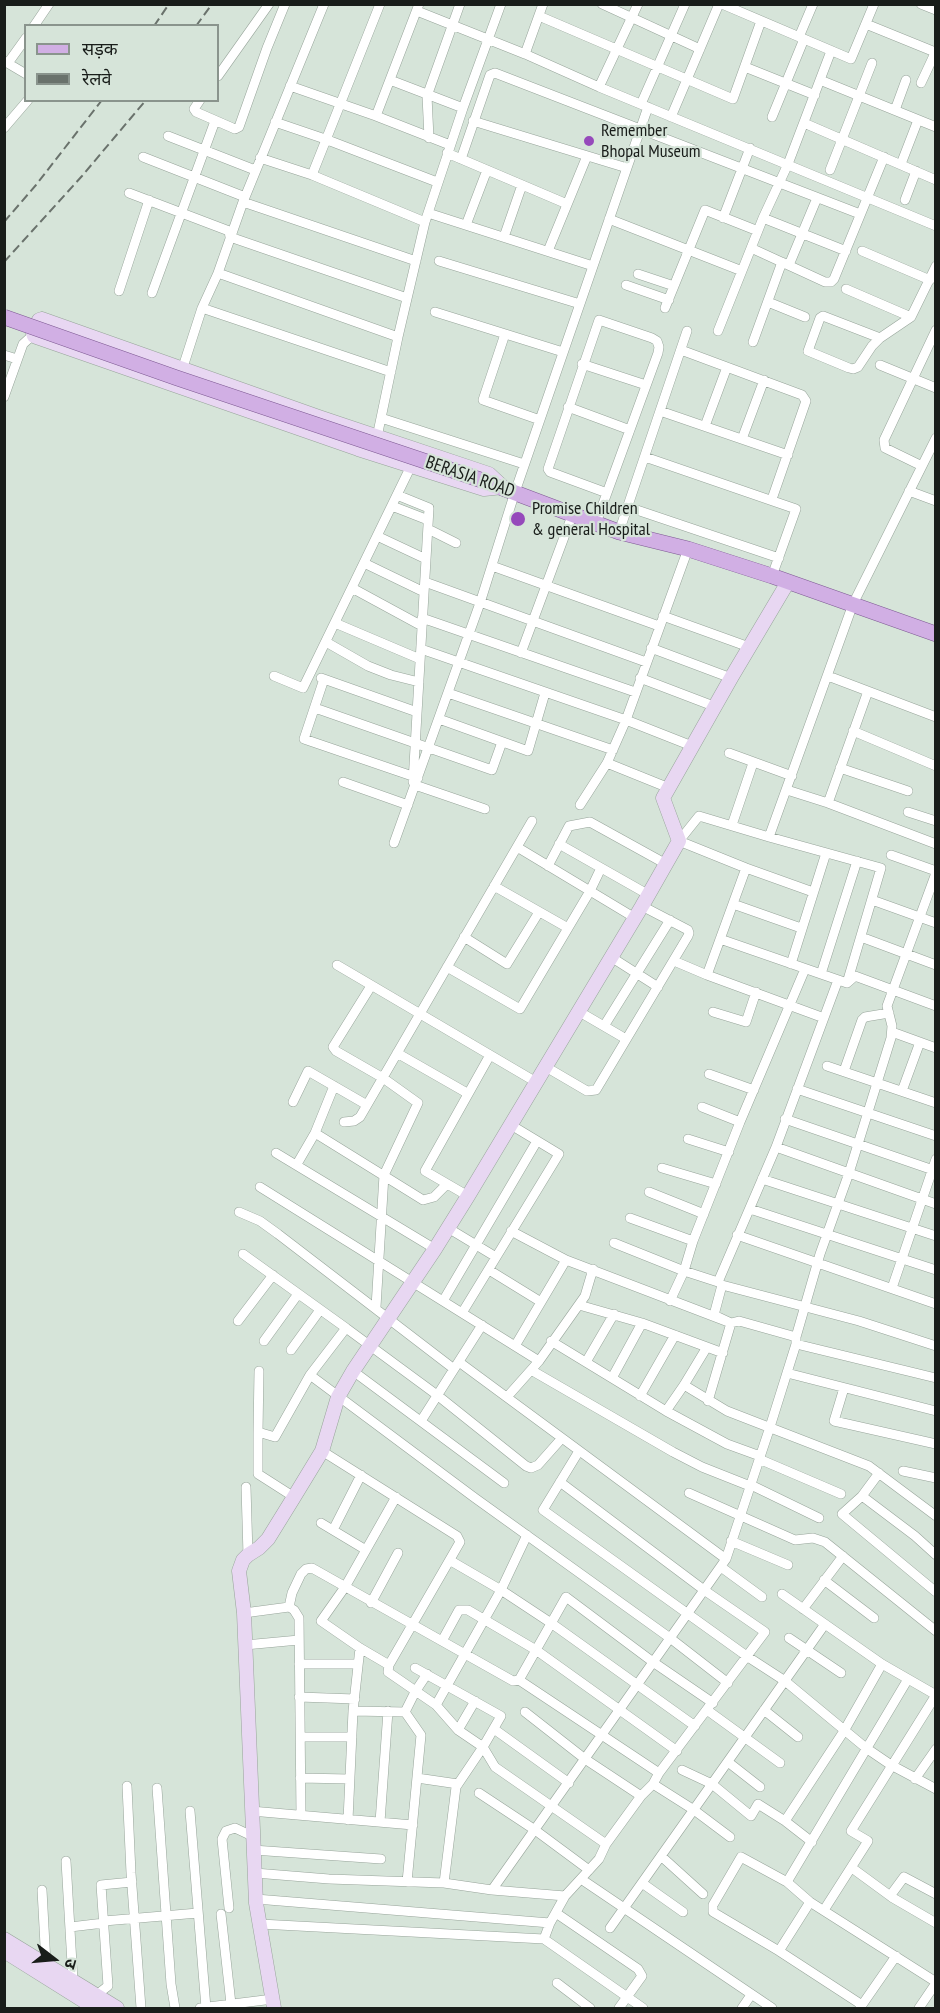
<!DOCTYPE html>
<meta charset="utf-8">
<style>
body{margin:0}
#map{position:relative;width:940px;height:2013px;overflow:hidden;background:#d6e4d9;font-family:"PT Sans Narrow","Noto Sans Devanagari",sans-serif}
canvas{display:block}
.frame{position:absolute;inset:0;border:6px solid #191d1a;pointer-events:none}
.legend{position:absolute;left:24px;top:24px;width:195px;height:78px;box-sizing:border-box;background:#d6e4d9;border:2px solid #8a948d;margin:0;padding:8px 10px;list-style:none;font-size:18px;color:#191d1a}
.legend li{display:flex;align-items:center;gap:12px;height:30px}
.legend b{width:30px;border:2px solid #8a948d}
.north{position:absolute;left:24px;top:1929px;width:60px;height:60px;-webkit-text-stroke:4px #d6e4d9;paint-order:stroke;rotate:106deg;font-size:16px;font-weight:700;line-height:24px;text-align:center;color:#191d1a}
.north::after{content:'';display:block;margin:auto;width:21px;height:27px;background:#191d1a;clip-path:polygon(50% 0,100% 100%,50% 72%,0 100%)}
</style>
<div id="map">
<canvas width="940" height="2013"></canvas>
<div class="frame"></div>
<ul class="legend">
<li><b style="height:8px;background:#d1afe4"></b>सड़क</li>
<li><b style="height:8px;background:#6a726c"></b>रेलवे</li>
</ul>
<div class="north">उ</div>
</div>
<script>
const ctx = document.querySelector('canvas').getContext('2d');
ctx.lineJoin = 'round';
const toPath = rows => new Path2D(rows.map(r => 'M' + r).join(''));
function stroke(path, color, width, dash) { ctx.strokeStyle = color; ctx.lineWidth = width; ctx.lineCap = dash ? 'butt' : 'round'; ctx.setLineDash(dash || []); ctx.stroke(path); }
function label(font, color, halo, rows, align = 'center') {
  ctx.font = font + ' "PT Sans Narrow",sans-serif'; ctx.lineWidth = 4.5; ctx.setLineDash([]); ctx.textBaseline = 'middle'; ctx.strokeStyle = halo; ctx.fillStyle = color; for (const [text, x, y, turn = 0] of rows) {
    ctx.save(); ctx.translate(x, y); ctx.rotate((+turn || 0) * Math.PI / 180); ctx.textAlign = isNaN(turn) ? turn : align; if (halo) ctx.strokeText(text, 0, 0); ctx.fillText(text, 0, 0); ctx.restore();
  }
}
const street = toPath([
 [602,4,700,49],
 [722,4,851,59,874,4],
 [921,4,936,10],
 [417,11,525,54,599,87,936,226],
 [539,16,733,99,761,21],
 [866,24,935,52],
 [34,26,49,4],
 [799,37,813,4],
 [525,54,543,4],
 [4,61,26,74],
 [8,63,26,38],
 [745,67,815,95],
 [218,76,269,4],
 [390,80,463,108],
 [820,80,936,127],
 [921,83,936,51],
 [290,86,376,116,450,145],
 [599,87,638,4],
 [200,100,194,109,196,112,235,129,239,127,267,48,285,4],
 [641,104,685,4],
 [895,110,906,80],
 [376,116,419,4],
 [671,117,719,4],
 [772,117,804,39],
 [473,121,627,168],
 [275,122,325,139,437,182],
 [804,123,936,180],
 [4,128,28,100],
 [168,136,255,170],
 [429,138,427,96,460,4],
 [447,153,567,204],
 [143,157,245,197],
 [260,158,312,175,425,222],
 [461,159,490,75,495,73,860,214],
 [901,164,918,120],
 [830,170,872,63],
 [312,175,380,4],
 [129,193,229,231,230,237,407,298],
 [905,200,916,171],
 [243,202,416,261],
 [428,213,593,266],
 [723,218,750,148],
 [763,218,846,251],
 [609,219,742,271],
 [466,225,487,170],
 [504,237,522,185],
 [751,248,825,282,831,282,834,279,884,157],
 [548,251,587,156],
 [862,251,930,280],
 [439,261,580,304],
 [789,265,817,198],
 [218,273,398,337],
 [638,274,674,286],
 [626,285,669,300],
 [846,289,911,317],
 [119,291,149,200],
 [152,293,215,121],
 [768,302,805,317],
 [202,308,391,372],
 [665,308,705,210,758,231],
 [435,312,563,352],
 [718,331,763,218,788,164,831,51],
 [505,334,483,400,540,420],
 [880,338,823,316,820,318,808,351,849,368,853,369,858,367,872,346,880,338,911,317,936,266],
 [753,342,782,262],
 [681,350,802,395,806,401,772,499],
 [4,355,17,359],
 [582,364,646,385],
 [880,365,936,388],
 [183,367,202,308,218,273,243,202,324,4],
 [4,397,23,344,34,334],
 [568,407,630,430],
 [660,411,788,455],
 [381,418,524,464],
 [705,426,727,367],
 [377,437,398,337,425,222,463,108,501,4],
 [742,439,764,380],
 [645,457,796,509,772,576],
 [922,466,885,448,884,440,936,330],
 [909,491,936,501],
 [397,495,429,508,413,782],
 [392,506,428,520],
 [628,507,779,558],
 [596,523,658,353,659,347,657,341,652,338,599,320,548,469,550,472,607,493],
 [428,529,456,543],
 [619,532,687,331],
 [377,536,426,559],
 [364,563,424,592],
 [492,566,659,626],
 [425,582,646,662],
 [352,588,422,626],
 [663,616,749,647],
 [422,618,635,692],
 [335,623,420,659],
 [326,642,368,666,391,675,419,682],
 [651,648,731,678],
 [421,649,626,720,692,746],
 [521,653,573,513],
 [274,676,303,688,411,466],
 [828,676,936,717],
 [321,678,417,712],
 [640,678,716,707],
 [324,679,304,739,418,778],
 [448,693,613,750],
 [315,708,492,770,502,742],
 [439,719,528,751,545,693],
 [853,731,936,766],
 [729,753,792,776],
 [607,763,669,788],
 [840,768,908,791],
 [343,782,408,805],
 [415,785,485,809],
 [787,790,828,803,936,844],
 [828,803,868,691],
 [580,805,607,763,626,720,688,549],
 [908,812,936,821],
 [732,825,753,763],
 [769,837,853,604,936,438],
 [394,843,480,603,515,492,648,107],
 [559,844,649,895],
 [517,847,635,918],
 [891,855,936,871],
 [548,866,569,826,590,822,666,864],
 [494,886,568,928],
 [813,892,746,868,679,841,699,816,769,837,881,868,847,983],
 [872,900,936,923],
 [733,904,801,928],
 [464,937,507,964,539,912],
 [861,937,936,965],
 [720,939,847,983,855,976,936,1006],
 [611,957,658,987],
 [674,961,707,975,824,1018],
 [791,964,826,853],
 [337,965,536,1082],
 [447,967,520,1009,590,891,601,868],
 [821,974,857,861],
 [707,975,746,868],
 [371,986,333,1047,336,1051,383,1078,418,1103,384,1175,376,1307],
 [578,1011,626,1039],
 [713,1012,746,1022,756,992],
 [604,1026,670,920],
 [892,1032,936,1048],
 [397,1053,467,1093],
 [827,1066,936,1103],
 [546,1067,587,1091,596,1090,688,936,689,933,688,930,642,906],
 [844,1071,862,1020,865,1017,889,1013],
 [709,1074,754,1090],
 [797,1089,936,1136],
 [902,1091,920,1042],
 [293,1102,308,1071,367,1105],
 [702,1107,740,1122],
 [785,1119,936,1171],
 [344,1122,354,1121,360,1117,532,821],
 [315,1133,423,1200,434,1197,447,1184],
 [688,1139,729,1152],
 [776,1147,936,1204],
 [276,1153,435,1249],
 [297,1164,315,1133,334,1086],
 [662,1168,716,1184],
 [762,1179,936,1236],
 [260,1187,539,1361],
 [649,1192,704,1214],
 [468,1196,425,1171,490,1055],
 [750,1209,936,1270],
 [239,1212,260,1221,278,1234,454,1369],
 [630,1218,693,1241],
 [448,1228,496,1257],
 [511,1231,566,1260,731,1323,739,1321,796,1337],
 [737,1235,936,1304],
 [614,1243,684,1271,718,1282,722,1285,859,1321,936,1346],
 [243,1254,346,1328],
 [489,1270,541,1302],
 [718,1282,776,1147,838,980],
 [892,1288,936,1159],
 [443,1301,537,1141],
 [670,1301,684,1271,693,1241,740,1122,805,969],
 [579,1305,642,1323,723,1353],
 [462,1313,559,1154,511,1125],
 [238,1321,273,1275],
 [264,1341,298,1294],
 [551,1341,666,1411,727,1444,760,1456],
 [796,1344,936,1378],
 [515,1346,566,1260],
 [291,1350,320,1310],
 [459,1362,726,1559],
 [586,1362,614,1314],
 [531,1370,673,1452,702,1467,750,1486],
 [353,1371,504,1483],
 [787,1373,936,1411],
 [612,1378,642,1323],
 [684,1385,727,1411,869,1466,936,1516],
 [844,1388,834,1421,936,1444],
 [640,1396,675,1335],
 [507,1397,539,1361,585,1296,593,1269],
 [708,1401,731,1323,714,1315,722,1285],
 [666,1411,684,1385,707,1347],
 [421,1421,482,1325],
 [258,1432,259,1371],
 [562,1438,538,1465,531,1468,526,1466,437,1395,346,1328,310,1375,475,1498,670,1638,728,1683],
 [322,1451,457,1536,460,1542,389,1665,388,1672,436,1705,458,1730,483,1747,495,1767,606,1844],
 [579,1451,543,1510,748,1657,785,1681,866,1748,891,1765,936,1789],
 [759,1459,841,1494],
 [903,1471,936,1478],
 [879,1473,862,1496,915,1536,936,1555],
 [751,1485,819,1518],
 [246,1487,248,1555],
 [689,1493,795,1540,813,1538,825,1542,936,1631],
 [862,1496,842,1514,936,1592],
 [294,1497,258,1474,258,1432,275,1437,310,1375],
 [321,1523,366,1550],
 [333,1530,361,1475],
 [731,1541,788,1565],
 [451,1561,501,1590,551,1623,695,1726],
 [721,1567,762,1597],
 [824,1580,874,1618],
 [782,1594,882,1664,936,1695],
 [371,1603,398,1553],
 [289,1607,292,1593,301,1574,306,1569,312,1568,513,1681,519,1680,566,1597,653,1662,713,1703],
 [803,1609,843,1556],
 [244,1613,289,1607,294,1610,299,1618,301,1815],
 [789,1638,841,1673],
 [442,1641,459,1610,468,1610,536,1650,677,1751],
 [245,1645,299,1640],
 [299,1664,358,1664],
 [389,1665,360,1648,321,1621,345,1587,396,1497],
 [415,1668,501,1716,483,1747,456,1787,444,1883],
 [519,1680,659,1773],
 [299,1697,355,1699],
 [436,1705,501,1590,527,1535],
 [707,1710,780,1763],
 [764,1710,798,1737],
 [353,1711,405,1712,415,1692,427,1674],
 [405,1712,421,1735,407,1882],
 [525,1712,585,1759,641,1796],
 [494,1729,569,1783],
 [458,1730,475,1701],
 [301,1737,352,1737],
 [728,1762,760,1787],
 [682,1770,712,1784,751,1816,758,1804,785,1821,812,1842],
 [300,1778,349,1779],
 [417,1778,458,1784],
 [915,1779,936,1749],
 [653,1784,694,1810,730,1837],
 [127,1786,131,1873,141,2008],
 [157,1788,171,1984,175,2008],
 [479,1793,535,1830,589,1870],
 [190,1811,206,2008],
 [251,1811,413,1825],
 [348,1820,353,1711,360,1648],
 [785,1821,844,1731,882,1664],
 [380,1822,388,1711],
 [253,1850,381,1859],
 [661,1856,703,1894],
 [66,1861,73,1981],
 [852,1868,893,1898,936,1923],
 [255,1873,329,1879,444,1883,492,1890,565,1896],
 [581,1879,772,2008],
 [787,1882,908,1679],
 [642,1883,683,1912],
 [42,1890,46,1964],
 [492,1890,726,1559,770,1427,796,1344,796,1337,820,1254,849,1173,891,1038,892,1026,887,1006,936,873],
 [890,1896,904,1877,936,1894],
 [256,1899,550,1923],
 [229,1908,222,1839,226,1831,235,1828,252,1836],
 [824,1910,868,1841,851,1831,936,1695],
 [556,1913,638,1969,642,1976,619,2008],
 [221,1914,231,2004],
 [104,1921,198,1913],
 [260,1924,544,1939,643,2008],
 [70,1927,104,1923],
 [610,1928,825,1624],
 [544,1939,550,1923,565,1896,599,1859,606,1844,641,1796,653,1784,659,1773,765,1632,704,1590,560,1482],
 [779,1951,810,1902],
 [557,1983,590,2008],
 [94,1997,108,1986,101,1885,132,1882],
 [862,2005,896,1956],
 [200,2008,273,1999],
 [742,2008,751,1995],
 [860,2008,862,2005,779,1951,713,1912,713,1905,741,1857,787,1882,810,1902,936,1982],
 [919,2008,936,1983]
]);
const secondary = toPath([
 [42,319,319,417,489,474,503,487,484,489,358,449,39,338,34,336,33,333,39,320,42,319],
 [4,1939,117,2008],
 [4,1951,95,2008],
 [274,2008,256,1903,244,1613,239,1571,243,1560,248,1555,259,1548,268,1539,294,1497,322,1451,338,1397,353,1371,435,1249,468,1196,642,906,679,841,663,798,731,678,788,582]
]);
const primary = toPath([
 [481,480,619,532,688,549,772,576,936,634]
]);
const rail = toPath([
 [154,26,169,4],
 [196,26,212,4],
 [4,222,36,185,102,100],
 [4,262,82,176,146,100]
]);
const primaryBridge = toPath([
 [4,317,177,378,481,480]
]);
const markers = [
 [589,141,6,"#9649bb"],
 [518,519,8,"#9649bb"]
];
const poiNames = [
 ["Remember",601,131],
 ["Bhopal Museum",601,152],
 ["Promise Children",532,509],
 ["& general Hospital",532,530]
];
const streetNames = [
 ["BERASIA ROAD",470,477,19]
];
stroke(street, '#97a49a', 10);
stroke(secondary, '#97a49a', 15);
stroke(primary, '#7d5992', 16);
stroke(street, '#fff', 9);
stroke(secondary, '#e8d7f2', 14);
stroke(primary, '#d1afe4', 15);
stroke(rail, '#6a726c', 2, [9, 4.5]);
stroke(primaryBridge, '#7d5992', 16, []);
stroke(primaryBridge, '#d1afe4', 15);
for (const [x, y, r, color] of markers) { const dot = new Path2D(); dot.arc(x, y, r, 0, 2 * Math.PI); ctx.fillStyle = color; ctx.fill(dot); stroke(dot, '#d6e4d9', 2); }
label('18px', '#191d1a', '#d6e4d9', poiNames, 'left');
label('18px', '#191d1a', '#d6e4d9', streetNames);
</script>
